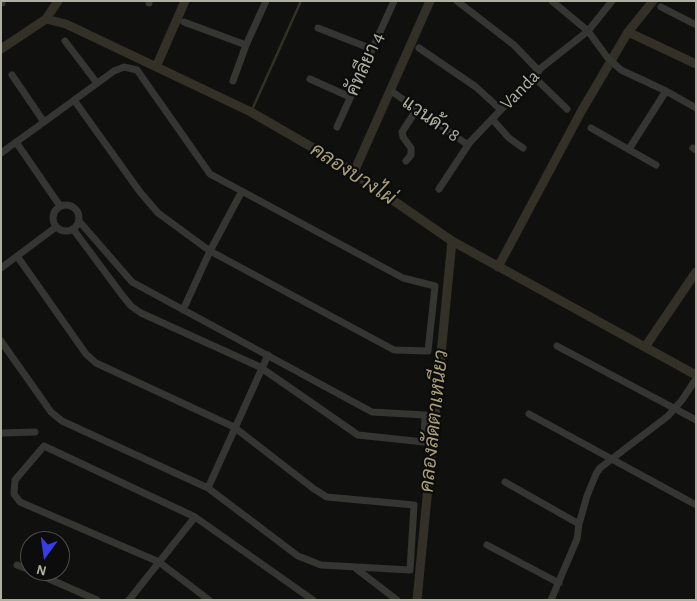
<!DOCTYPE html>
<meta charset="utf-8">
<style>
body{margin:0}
#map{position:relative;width:697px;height:601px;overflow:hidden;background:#10110f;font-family:"Alegreya Sans",sans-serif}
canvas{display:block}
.frame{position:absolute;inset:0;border:2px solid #b0b0a2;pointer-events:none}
.north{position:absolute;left:20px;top:531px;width:50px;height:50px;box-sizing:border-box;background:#0b0c0b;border:1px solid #4d4e47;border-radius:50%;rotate:194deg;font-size:14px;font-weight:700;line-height:20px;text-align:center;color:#b0b0a2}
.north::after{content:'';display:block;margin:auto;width:18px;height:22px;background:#373de1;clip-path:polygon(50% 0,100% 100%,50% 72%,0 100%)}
</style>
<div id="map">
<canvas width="697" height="601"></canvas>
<div class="frame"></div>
<div class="north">N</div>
</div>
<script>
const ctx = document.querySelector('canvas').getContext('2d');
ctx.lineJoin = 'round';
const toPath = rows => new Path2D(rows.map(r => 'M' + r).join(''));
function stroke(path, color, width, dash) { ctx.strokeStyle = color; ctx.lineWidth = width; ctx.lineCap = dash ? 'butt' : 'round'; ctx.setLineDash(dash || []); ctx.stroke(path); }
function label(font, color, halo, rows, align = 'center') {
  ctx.font = font + ' "Alegreya Sans",Sarabun,sans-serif'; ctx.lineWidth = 4.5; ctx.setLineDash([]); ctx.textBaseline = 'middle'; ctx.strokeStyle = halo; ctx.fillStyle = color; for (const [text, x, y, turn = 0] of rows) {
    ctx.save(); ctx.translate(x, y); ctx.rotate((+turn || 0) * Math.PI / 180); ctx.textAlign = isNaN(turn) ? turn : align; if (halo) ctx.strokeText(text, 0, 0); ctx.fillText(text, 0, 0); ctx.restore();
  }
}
const stream = toPath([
 [251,112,301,1]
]);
const canal = toPath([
 [46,19,58,1],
 [628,32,696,64],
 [1,49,46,19,66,24,251,112,339,163,452,241,696,375],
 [156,67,185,1],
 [354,172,430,1],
 [498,267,582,110,628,32,653,1],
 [645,347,696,272],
 [417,600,452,241]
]);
const minor = toPath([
 [457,1,514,45,539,71],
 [552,1,588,31,607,57,621,70,666,91,696,108],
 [1,3,2,3],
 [149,3,149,1],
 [661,7,696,25],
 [184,22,246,45],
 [318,28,372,49],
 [65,41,97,83],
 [419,48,476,87,501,110],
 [12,75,44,122],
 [533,76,567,109],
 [310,79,350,97],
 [233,81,246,45,266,1],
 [394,93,468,145],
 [492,119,509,138,523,148],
 [337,127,394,1],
 [591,128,656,165],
 [16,142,60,206],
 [693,148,696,150],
 [629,149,666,91],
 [1,153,44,122,114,71,124,67,137,70,210,174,403,278,435,286,428,351,394,350,210,251,158,213,140,192,74,100],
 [406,161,411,155,411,148,403,137,402,132,417,109],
 [439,189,470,142,541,68,588,31,612,1],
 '53 218a13 13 0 1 1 26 0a13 13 0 1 1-26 0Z',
 [73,229,122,295,131,306,141,313,260,367,358,435,424,442,425,415,372,412,132,282,79,221],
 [1,268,56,227],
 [183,310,210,251,242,191],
 [1,341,51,412,62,421,208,488,298,556,321,565,410,570,414,505,327,497,314,489,234,427,96,363,86,354,17,256],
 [557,346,696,420],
 [529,414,696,505],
 [1,433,35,432],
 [505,482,579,524],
 [208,488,268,355],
 [487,545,559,583],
 [17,565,30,570],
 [354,567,397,600],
 [31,571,97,600],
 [129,600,195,517],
 [209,600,159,562,20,502,14,494,15,480,44,446,195,517,313,600],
 [551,600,577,539,579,524,587,496,596,474,600,468,668,416,682,400,696,379]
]);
const streetNames = [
 ["คัทลียา 4",365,64,-66],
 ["Vanda",520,90,-46],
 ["แวนด้า 8",431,119,35]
];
const waterNames = [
 ["คลองบางไผ่",353,174,33],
 ["คลองลัดตาเหนียว",434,421,-84]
];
stroke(stream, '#333027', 2.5);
stroke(canal, '#333027', 9);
stroke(minor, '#353531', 7);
label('19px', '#b0b0a2', '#0b0c0b', streetNames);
label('italic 20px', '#a99f7b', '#0b0c0b', waterNames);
</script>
